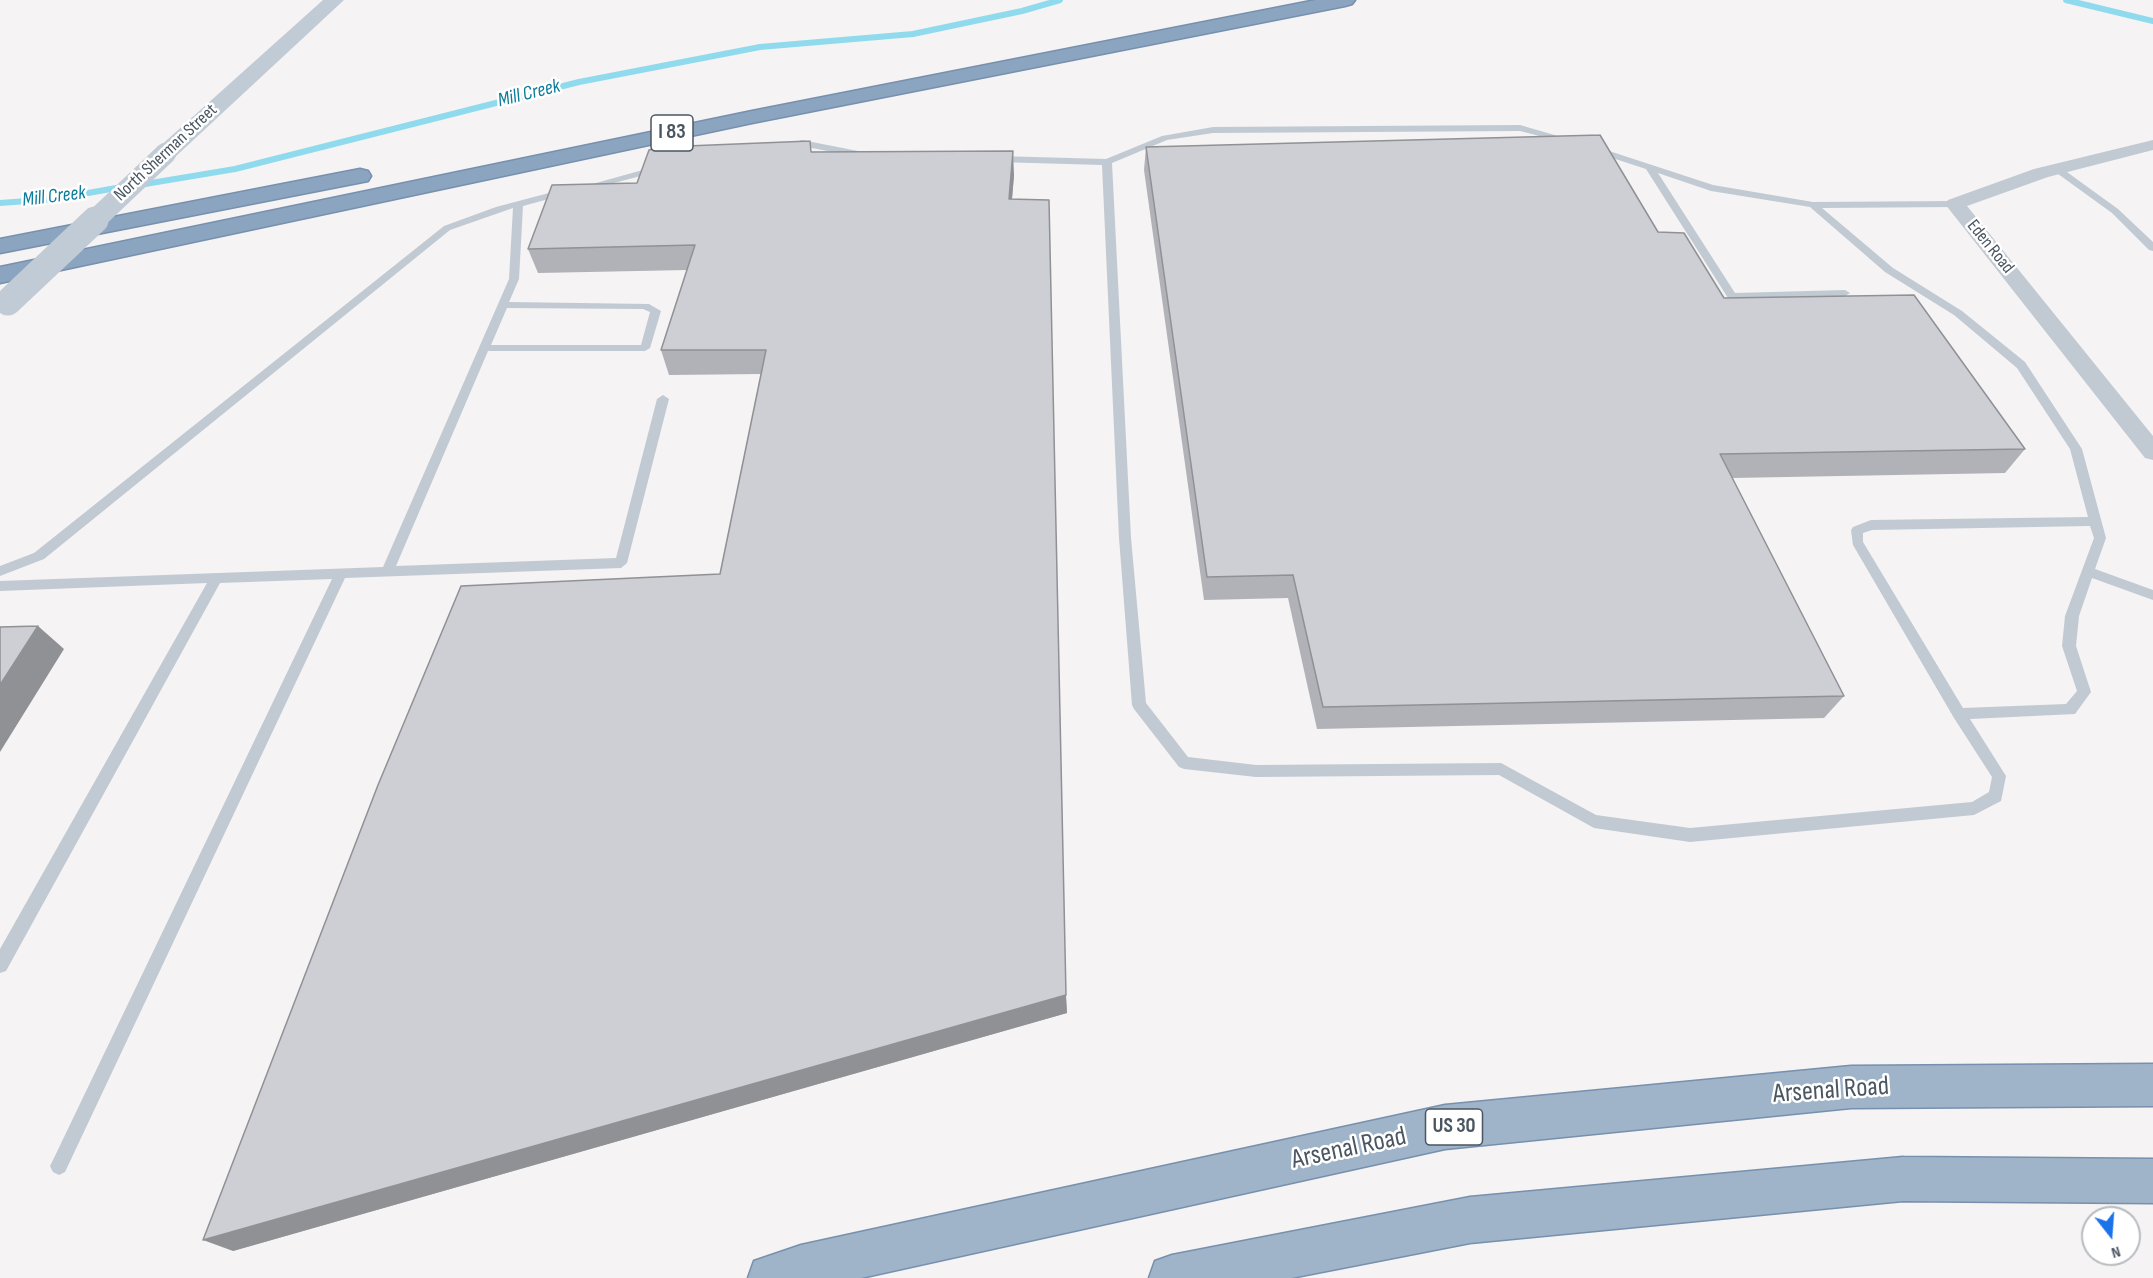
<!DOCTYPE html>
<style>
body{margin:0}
#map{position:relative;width:2153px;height:1278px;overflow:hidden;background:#f5f3f3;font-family:"Sofia Sans Condensed",sans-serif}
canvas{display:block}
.north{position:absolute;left:2081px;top:1206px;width:60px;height:60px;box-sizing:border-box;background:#fff;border:2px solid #b7bbc0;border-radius:50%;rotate:163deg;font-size:16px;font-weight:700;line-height:24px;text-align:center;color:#4a5661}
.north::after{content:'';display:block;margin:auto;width:21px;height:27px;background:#1a73e8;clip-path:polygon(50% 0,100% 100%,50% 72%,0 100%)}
</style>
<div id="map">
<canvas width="2153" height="1278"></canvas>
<div class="north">N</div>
</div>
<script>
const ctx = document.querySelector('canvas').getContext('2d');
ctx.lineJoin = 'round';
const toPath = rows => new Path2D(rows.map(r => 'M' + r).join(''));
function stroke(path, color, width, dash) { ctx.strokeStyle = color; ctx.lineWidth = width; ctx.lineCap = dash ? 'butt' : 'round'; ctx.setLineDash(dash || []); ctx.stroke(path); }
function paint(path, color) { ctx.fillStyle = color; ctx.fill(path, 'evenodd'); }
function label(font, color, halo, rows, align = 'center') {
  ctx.font = font + ' "Sofia Sans Condensed",sans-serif'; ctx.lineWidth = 5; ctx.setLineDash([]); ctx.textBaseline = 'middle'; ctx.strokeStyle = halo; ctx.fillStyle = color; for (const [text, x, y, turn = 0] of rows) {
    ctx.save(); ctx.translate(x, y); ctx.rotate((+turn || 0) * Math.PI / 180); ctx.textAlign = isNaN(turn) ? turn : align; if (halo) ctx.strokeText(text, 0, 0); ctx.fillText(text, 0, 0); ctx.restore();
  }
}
const stream = toPath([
 [2066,0,2153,21],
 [139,185,235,169,579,82,760,47,913,34,1022,11,1060,0],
 [0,203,54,199,122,187]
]);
const service = toPath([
 [1520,125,1575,141,1570,144,1520,131,1213,133,1167,140,1112,163,1131,538,1146,703,1188,757,1256,765,1501,763,1596,815,1690,828,1972,802,1989,792,1992,777,1954,718,1853,545,1851,530,1853,527,1871,520,2088,517,2070,449,2017,368,1954,315,1885,272,1810,207,1711,191,1658,173,1735,293,1845,290,1850,293,1845,296,1728,298,1646,169,1594,152,1592,150,1597,147,1713,185,1813,202,1955,201,1960,204,1955,207,1822,208,1893,268,1962,311,2025,362,2082,449,2106,538,2095,569,2153,590,2153,600,2092,578,2079,616,2076,646,2091,692,2075,714,1970,719,2006,776,2001,801,1974,815,1690,842,1594,828,1499,775,1256,777,1184,769,1179,767,1134,709,1132,705,1119,538,1102,165,997,162,992,159,997,156,1106,159,1162,136,1213,127,1520,125],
 [2090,526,2094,538,2065,616,2062,646,2077,691,2066,704,1963,708,1863,542,1863,533,1872,530,2090,526],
 [802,140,863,152,868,155,863,158,802,146,794,147,789,144,802,140],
 [657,166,660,167,660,171,583,191,578,188,657,166],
 [2054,167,2060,167,2118,209,2153,242,2153,251,2149,250,2112,213,2054,171,2054,167],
 [564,189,569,192,567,194,523,206,519,279,509,302,649,304,661,311,650,348,645,351,488,351,396,566,616,558,657,399,663,395,669,399,627,563,621,568,345,578,65,1172,59,1175,53,1172,50,1166,53,1160,332,579,220,583,6,971,0,973,0,949,207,583,0,591,0,581,383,567,509,279,513,208,450,230,44,559,0,576,0,566,34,553,444,226,496,207,564,189],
 [507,308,643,309,650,312,641,345,491,345,507,308]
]);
const minor = toPath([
 [2153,140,2153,150,2048,177,1967,206,2153,436,2153,460,2145,458,1945,204,1948,200,2034,169,2153,140]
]);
const secondary = toPath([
 [323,0,344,0,174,158,166,160,158,158,155,153,158,148,323,0]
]);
const trunk = toPath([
 [2153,1064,2153,1106,1851,1108,1445,1149,861,1278,748,1278,754,1261,801,1245,1445,1105,1851,1066,2153,1064],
 [1903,1157,2153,1159,2153,1203,1903,1201,1470,1243,1291,1278,1149,1278,1155,1261,1172,1255,1470,1197,1903,1157]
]);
const motorway = toPath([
 [1316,0,1355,0,1352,4,1345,6,752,123,0,283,0,267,752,111,1316,0],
 [360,169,368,171,371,176,368,181,0,253,0,239,360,169]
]);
const secondaryBridgeFar1 = toPath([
 [93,222,166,153]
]);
const secondaryBridge = toPath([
 [8,302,95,220]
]);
const wall = toPath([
 [1146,147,1658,232,1724,298,2025,449,2005,473,1732,478,1844,696,1824,718,1317,729,1288,598,1204,600,1144,170],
 [812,152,1014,175,1012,199,1067,1013,233,1251,720,574,761,374,669,375,661,350,687,270,538,273,528,249,637,183]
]);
const shadedWall = toPath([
 [1013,151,1014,175,1010,223,1009,199],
 [38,626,64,649,0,752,0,685],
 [1066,995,1067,1013,233,1251,203,1240]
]);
const building = toPath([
 [1600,135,1658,232,1684,233,1724,298,1914,295,2025,449,1720,454,1844,696,1323,707,1293,575,1207,577,1146,147,1600,135],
 [810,141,811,152,1013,151,1009,199,1049,200,1066,995,203,1240,378,785,461,586,720,574,766,350,661,350,695,245,528,249,552,185,637,183,649,150,662,147,810,141],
 [38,626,0,685,0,627,38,626]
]);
const farStreetnames = [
 ["North Sherman Street",166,153,-43],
 ["Eden Road",1990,247,51]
];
const farWaternames = [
 ["Mill Creek",529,94,-14],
 ["Mill Creek",54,197,-7]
];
const shields = [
 [672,133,42],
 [1454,1127,57]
];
const shieldNames = [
 ["I 83",672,133],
 ["US 30",1454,1127]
];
const nearStreetnames = [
 ["Arsenal Road",1831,1091,-4],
 ["Arsenal Road",1349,1149,-12]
];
stroke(stream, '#90daee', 6);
stroke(trunk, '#7690ad', 3);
stroke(motorway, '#7690ad', 3);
paint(service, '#c1cad2');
paint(minor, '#c1cad2');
paint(secondary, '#c1cbd6');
paint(trunk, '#9fb4c9');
paint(motorway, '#8ba5c1');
stroke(secondaryBridgeFar1, '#c1cbd6', 21);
stroke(secondaryBridge, '#c1cbd6', 27);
paint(wall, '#b0b2b7');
paint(shadedWall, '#909195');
paint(building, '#cdcfd5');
stroke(building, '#909195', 1.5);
label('18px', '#4a5661', '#fff', farStreetnames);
label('italic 20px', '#0c7c9b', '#fff', farWaternames);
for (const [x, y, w] of shields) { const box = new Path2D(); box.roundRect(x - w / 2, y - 18, w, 36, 4.5); ctx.fillStyle = '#fff'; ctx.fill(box); stroke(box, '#4a5661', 1.5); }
label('bold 21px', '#4a5661', null, shieldNames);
label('27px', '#4a5661', '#fff', nearStreetnames);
</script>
